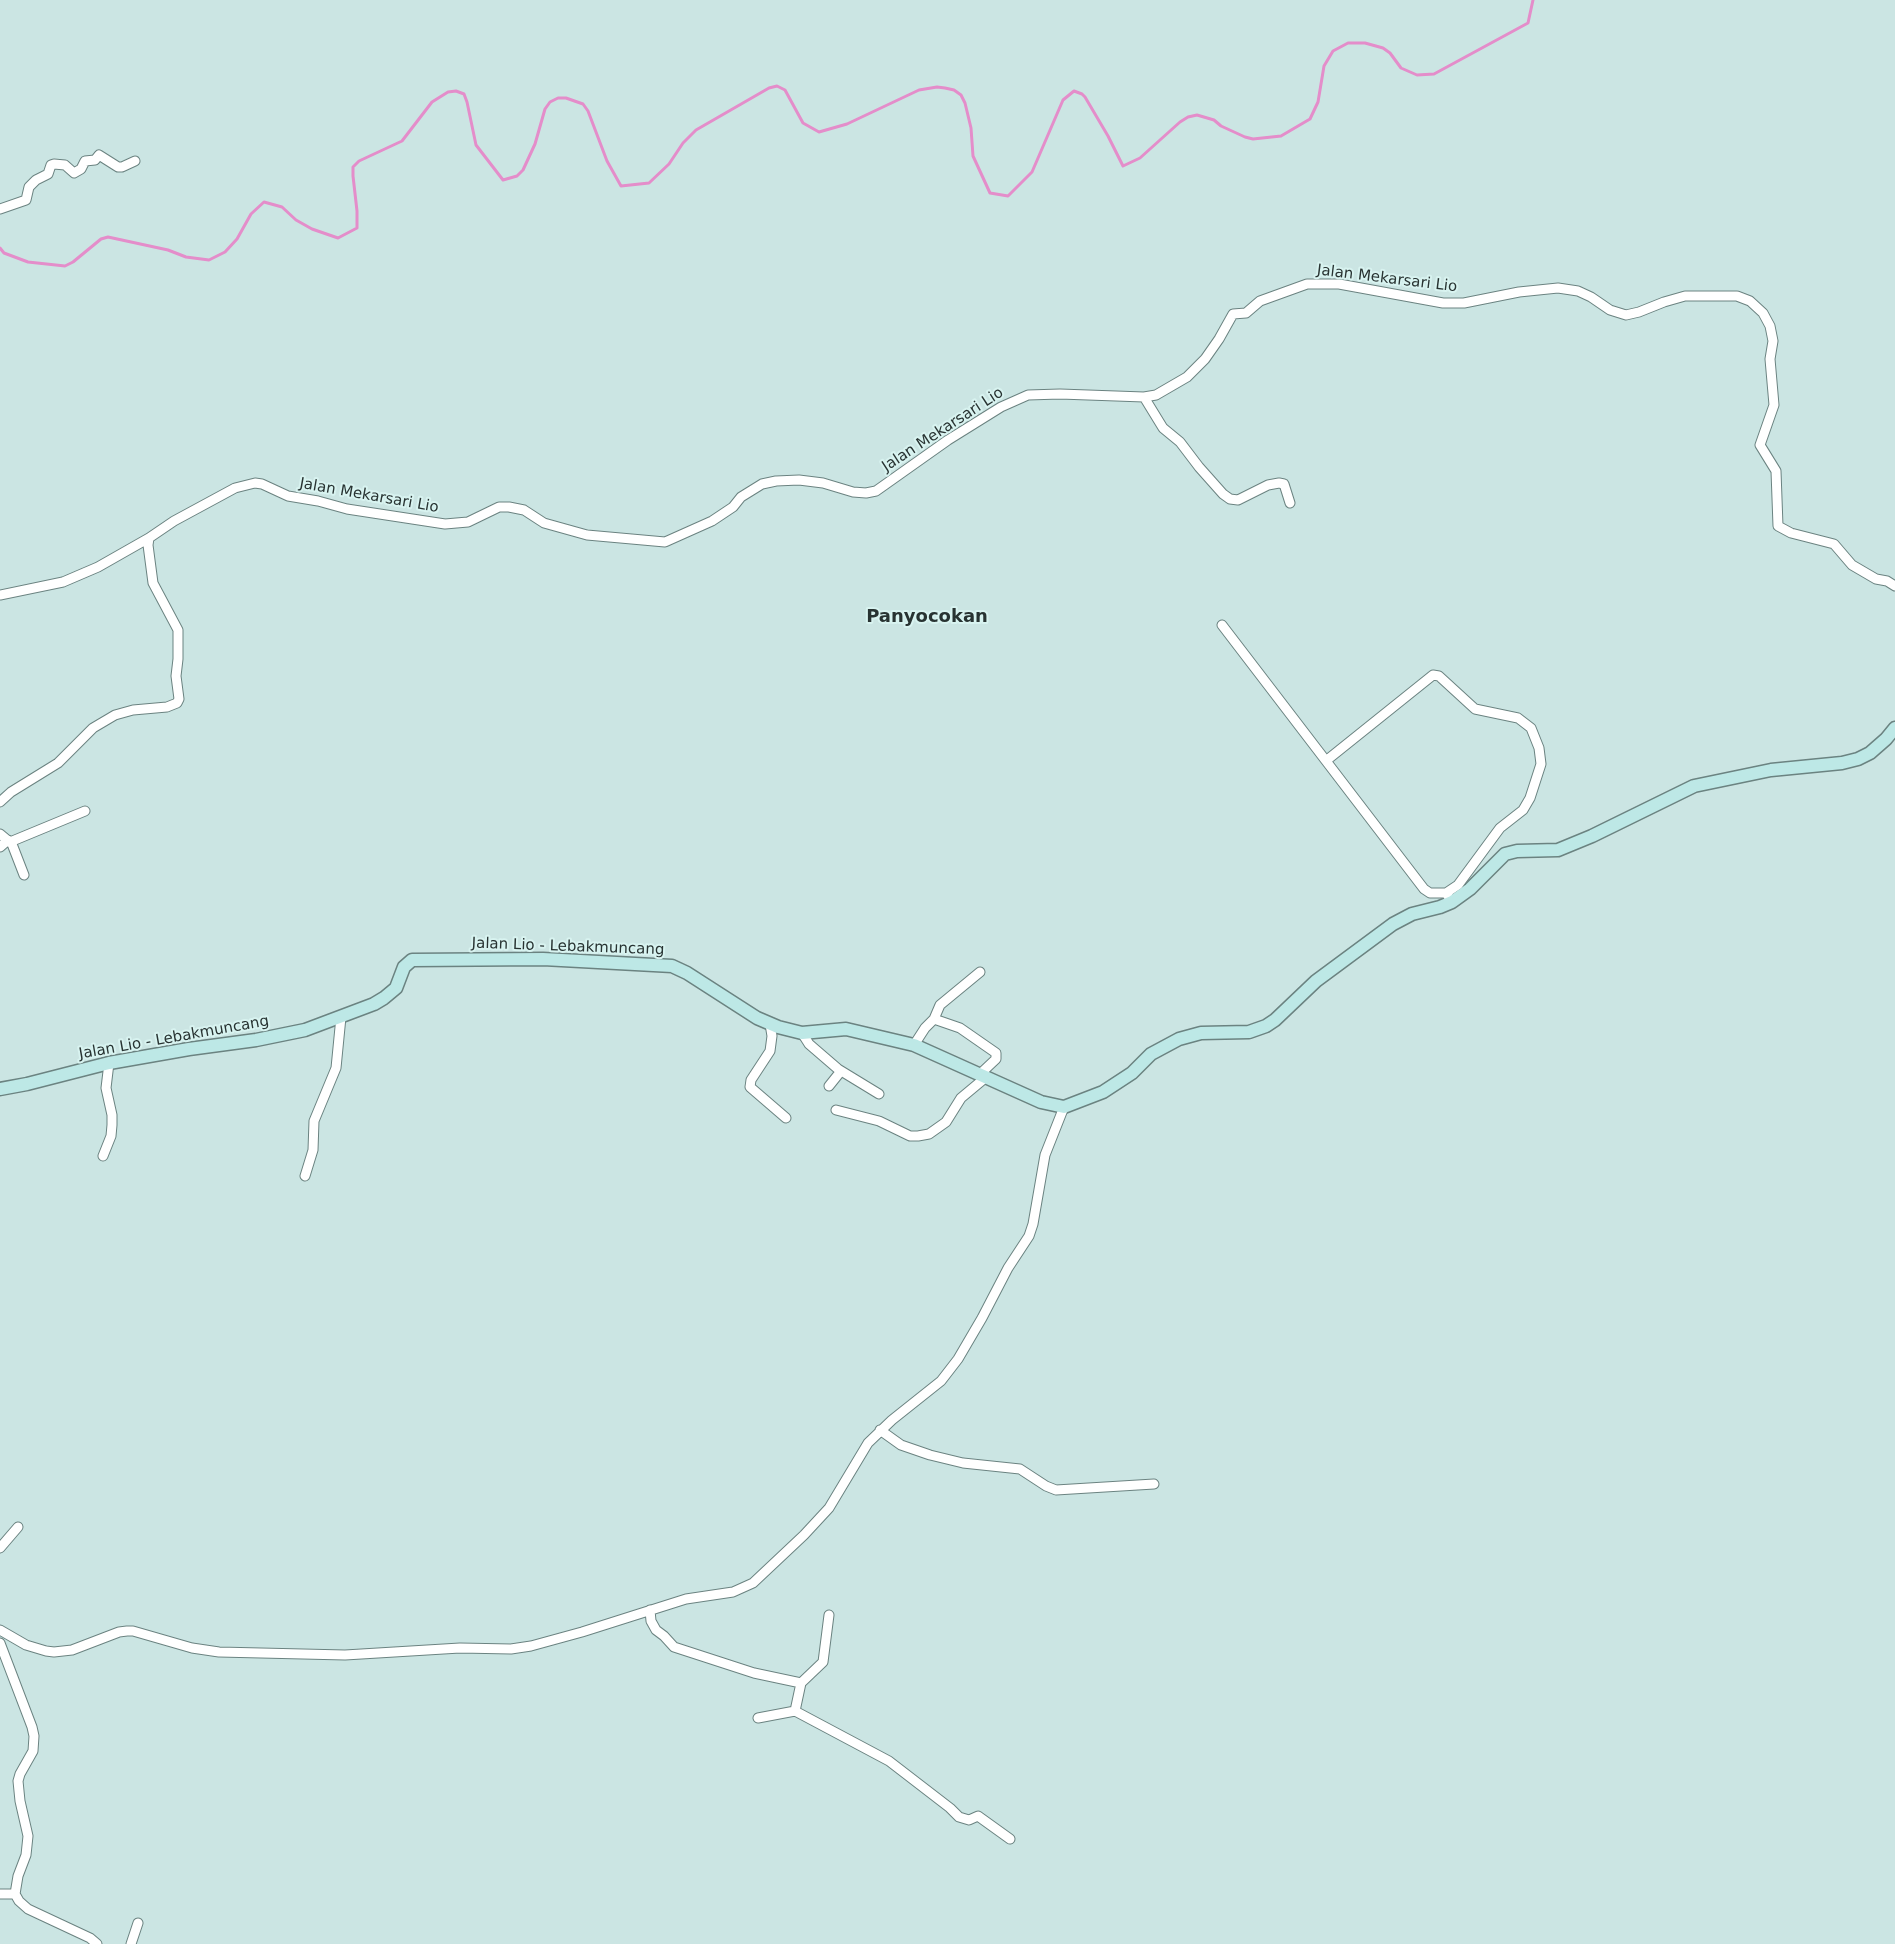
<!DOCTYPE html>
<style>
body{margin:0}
canvas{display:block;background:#cbe5e3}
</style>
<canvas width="1895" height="1944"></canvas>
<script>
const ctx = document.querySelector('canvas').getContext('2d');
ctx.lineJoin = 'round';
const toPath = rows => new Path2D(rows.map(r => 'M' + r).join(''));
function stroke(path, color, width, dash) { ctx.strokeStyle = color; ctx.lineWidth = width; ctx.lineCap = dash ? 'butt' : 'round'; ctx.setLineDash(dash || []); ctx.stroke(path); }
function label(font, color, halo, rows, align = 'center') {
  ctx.font = font + ' "DejaVu Sans",sans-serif'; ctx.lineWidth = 4; ctx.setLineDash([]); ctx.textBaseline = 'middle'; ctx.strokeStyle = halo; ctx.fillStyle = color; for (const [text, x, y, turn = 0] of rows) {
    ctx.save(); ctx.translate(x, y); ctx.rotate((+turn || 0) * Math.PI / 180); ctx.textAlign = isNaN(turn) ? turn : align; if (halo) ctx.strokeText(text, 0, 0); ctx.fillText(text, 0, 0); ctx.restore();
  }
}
const stream = toPath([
 [0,248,4,253,28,262,65,266,73,262,101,239,108,237,168,250,186,257,209,260,225,252,237,239,251,214,264,202,282,207,296,220,312,229,338,238,357,228,357,211,353,176,353,167,359,161,402,141,432,102,448,92,456,91,464,94,467,102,476,145,503,180,517,176,523,170,535,144,545,109,550,102,558,98,566,98,583,104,588,111,607,161,621,186,649,183,669,164,683,143,696,130,769,88,777,86,785,90,803,123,819,132,847,124,919,90,937,87,945,88,954,90,961,95,965,103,971,128,973,156,990,193,1008,196,1032,172,1063,100,1074,91,1082,94,1085,97,1108,136,1123,166,1140,158,1180,122,1188,117,1197,115,1214,120,1221,126,1245,137,1253,139,1281,136,1310,119,1318,102,1324,66,1333,51,1348,43,1365,43,1383,48,1390,53,1401,68,1417,75,1434,74,1528,23,1533,0]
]);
const street = toPath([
 [0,209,26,200,29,187,36,180,48,174,51,165,54,164,65,165,74,173,81,169,85,161,95,160,99,155,118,167,122,167,135,161],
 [1144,397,1163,428,1180,442,1199,467,1223,494,1230,499,1238,500,1268,485,1279,483,1284,484,1290,503],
 [0,595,63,582,98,567,149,538],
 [1222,625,1424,889,1430,893,1446,893],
 [1327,760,1433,675,1439,676,1475,709,1518,718,1531,728,1539,748,1541,764,1530,798,1523,810,1500,828,1458,885,1446,893,1452,902],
 [0,802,11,792,58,763,93,728,115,715,133,710,167,707,177,703,179,699,176,676,178,659,178,630,153,583,148,545,149,538,174,521,235,488,255,483,262,484,288,496,318,501,347,509,445,524,468,522,499,507,509,507,524,510,544,523,587,535,665,542,712,521,733,507,741,497,762,484,776,481,799,480,823,483,853,492,866,493,876,491,948,440,1001,407,1028,395,1060,394,1144,397,1156,395,1187,377,1205,359,1219,339,1233,314,1246,313,1260,301,1307,284,1339,284,1443,303,1464,303,1519,292,1558,288,1578,291,1591,297,1610,310,1626,315,1639,312,1664,302,1685,296,1737,296,1750,301,1763,313,1770,326,1773,341,1770,359,1774,405,1760,445,1776,471,1778,526,1791,533,1834,544,1852,565,1876,579,1887,581,1895,586],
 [0,834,12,844,24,875],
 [10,842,85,811],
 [0,847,8,840],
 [934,1019,940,1005,980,972],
 [770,1024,772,1036,770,1051,751,1080,750,1087,786,1118],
 [802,1033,809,1044,838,1069,879,1094],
 [914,1045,925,1028,934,1019,960,1028,996,1053,996,1059,979,1075],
 [829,1086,841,1071],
 [836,1110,879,1121,910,1136,918,1136,929,1134,946,1122,961,1098,985,1078],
 [103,1156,111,1136,112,1125,112,1115,106,1088,109,1063],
 [305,1176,313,1150,314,1121,336,1068,341,1017],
 [880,1430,901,1445,930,1455,963,1463,1020,1469,1046,1486,1056,1490,1154,1484],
 [0,1548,18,1527],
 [650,1610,651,1621,656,1630,664,1636,674,1647,754,1673,801,1683,795,1711,889,1761,950,1808,959,1817,969,1820,978,1816,1010,1839],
 [0,1630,26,1645,46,1651,54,1652,72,1650,119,1632,127,1631,133,1631,192,1648,219,1652,345,1655,460,1648,511,1649,531,1646,582,1632,686,1599,733,1592,753,1583,804,1535,829,1508,868,1443,892,1420,941,1381,958,1359,982,1318,1008,1268,1029,1236,1033,1224,1045,1155,1064,1107],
 [0,1643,32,1727,34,1736,33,1751,20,1774,18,1781,20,1801,28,1836,26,1855,18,1876,15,1894,19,1901,28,1909,90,1938,97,1944],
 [801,1683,823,1662,829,1615],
 [758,1718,795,1711],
 [0,1894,15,1894],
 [131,1944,138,1923]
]);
const secondary = toPath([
 [0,1089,27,1084,109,1063,189,1049,256,1040,305,1030,374,1004,384,998,396,988,404,967,412,960,543,959,672,966,687,973,757,1018,778,1027,802,1033,846,1029,914,1045,1041,1102,1064,1107,1103,1092,1132,1073,1151,1054,1179,1039,1201,1033,1249,1032,1266,1026,1275,1020,1316,981,1393,924,1412,914,1440,907,1452,902,1470,889,1505,854,1517,851,1558,850,1592,836,1694,786,1771,770,1842,763,1858,759,1870,753,1886,739,1895,728]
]);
const streetNames = [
 ["Jalan Mekarsari Lio",1387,279,7],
 ["Jalan Mekarsari Lio",943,430,-33],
 ["Jalan Mekarsari Lio",369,496,10],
 ["Jalan Lio - Lebakmuncang",568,947,2],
 ["Jalan Lio - Lebakmuncang",174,1038,-10]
];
const quarterNames = [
 ["Panyocokan",927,617]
];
stroke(stream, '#e48dca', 3);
stroke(street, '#6b8381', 11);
stroke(secondary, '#6b8381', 15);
stroke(street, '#fff', 9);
stroke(secondary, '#bde8e6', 12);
label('15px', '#283332', '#d8f3f0', streetNames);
label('bold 18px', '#283332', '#d8f3f0', quarterNames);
</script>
